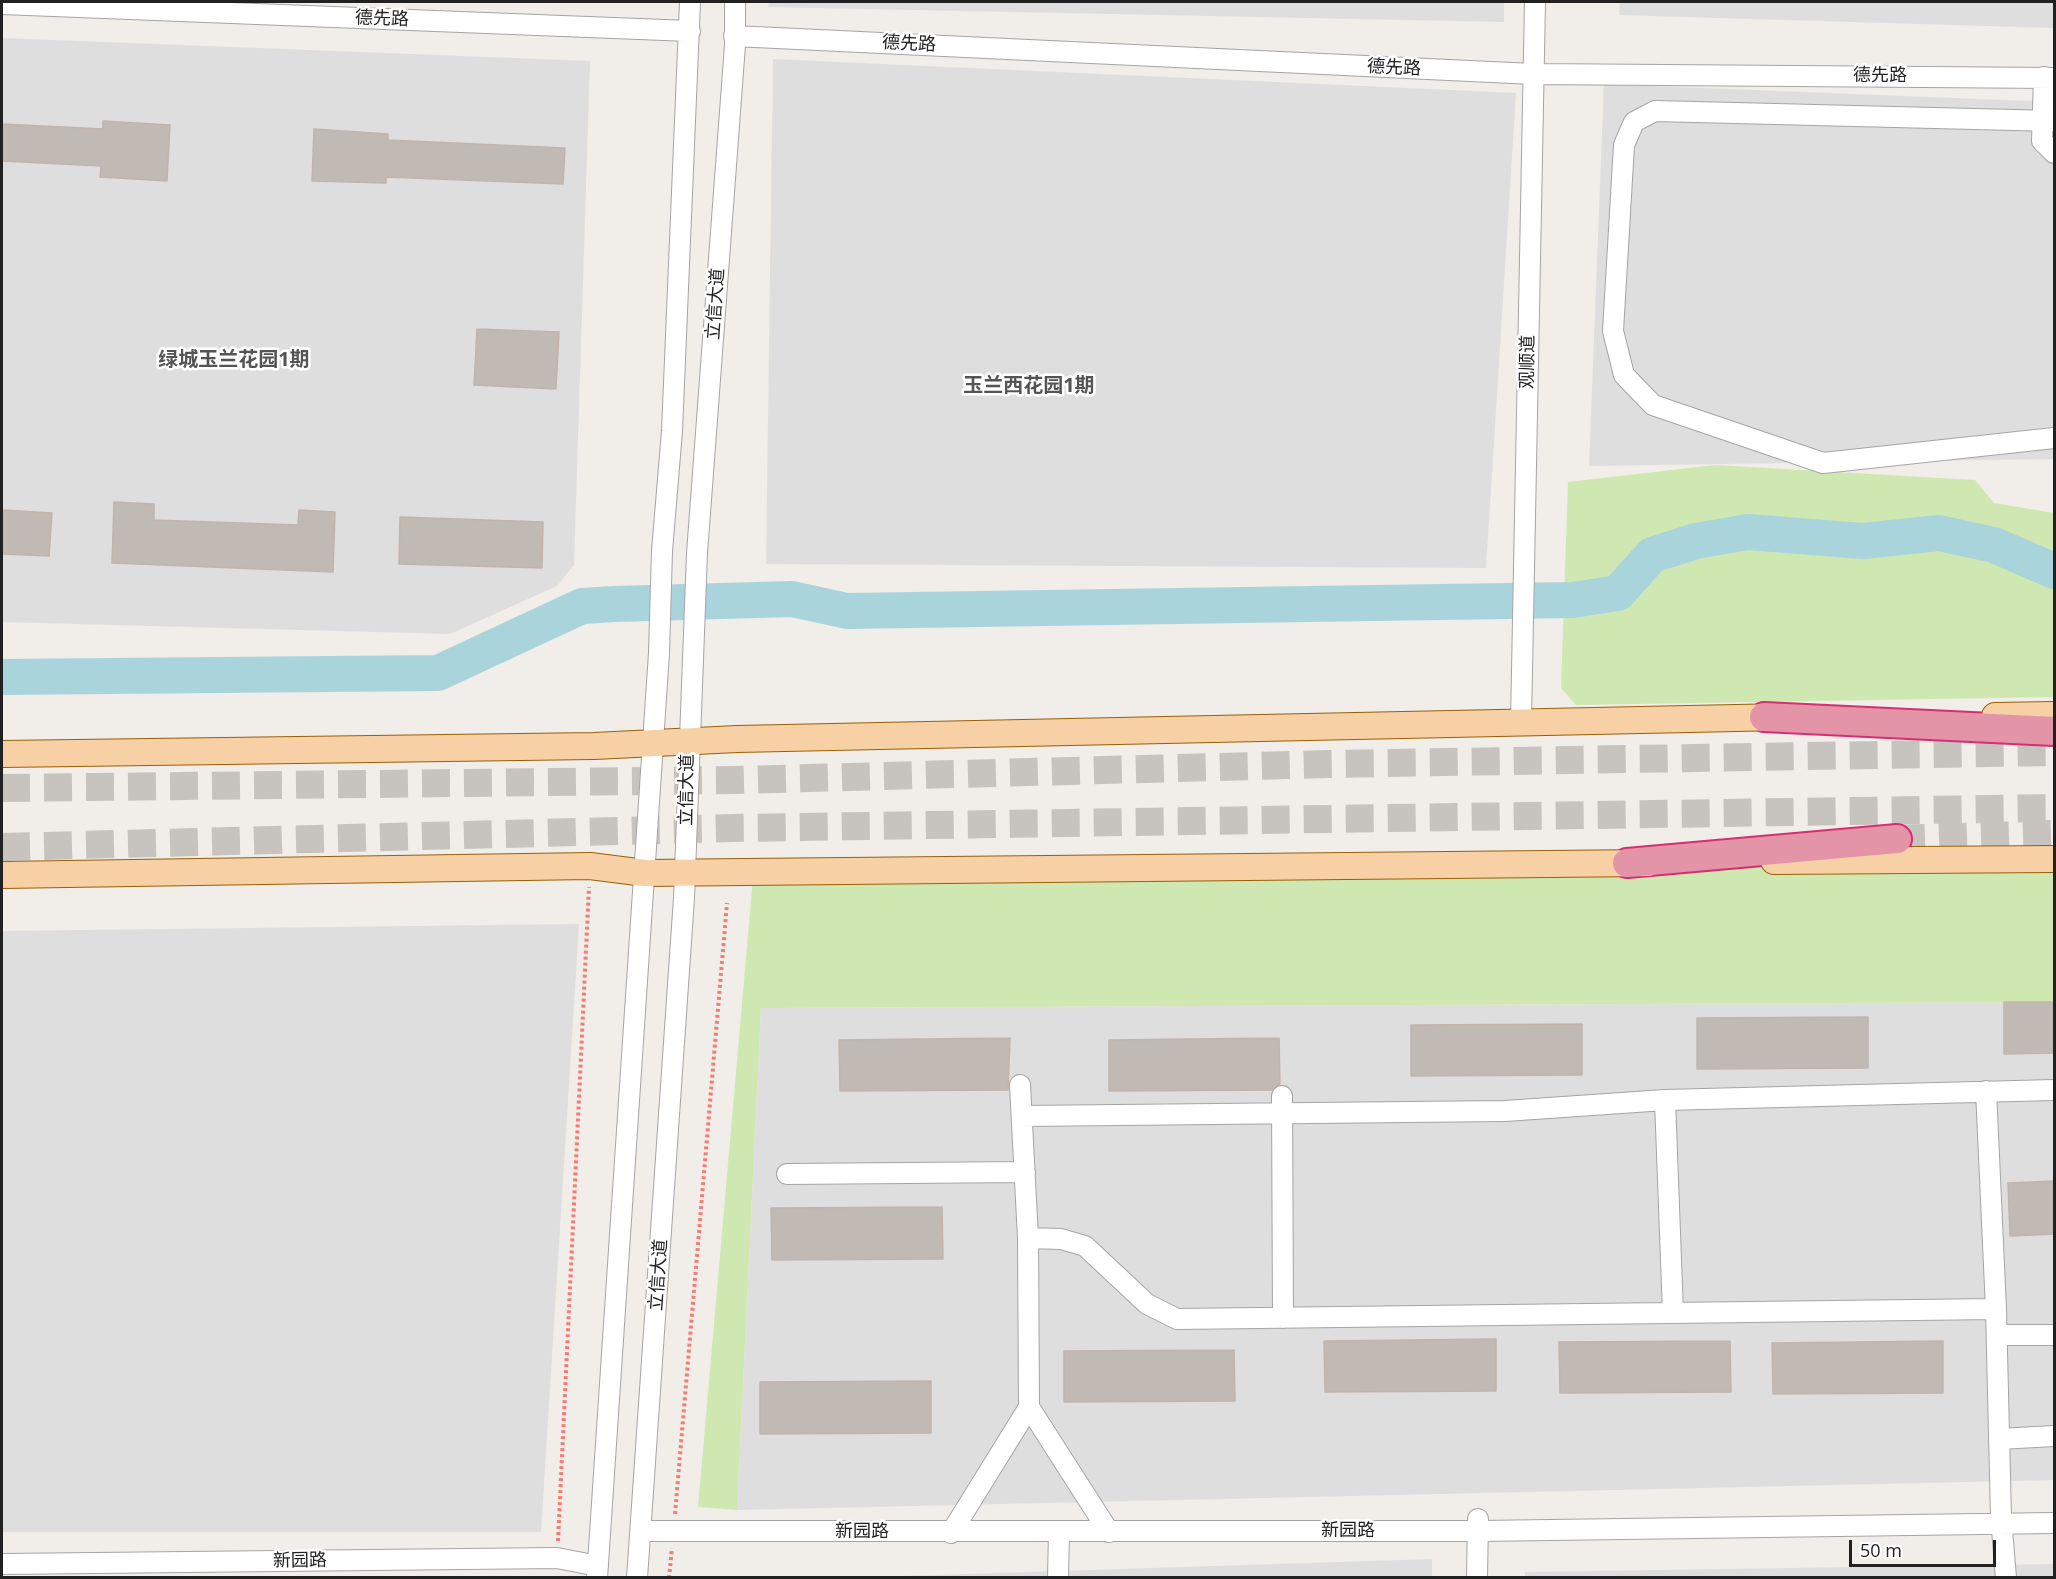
<!DOCTYPE html>
<meta charset="utf-8">
<style>
body{margin:0}
#map{position:relative;width:2056px;height:1579px;overflow:hidden;background:#f1ede8;font-family:"Open Sans",sans-serif}
canvas{display:block}
.frame{position:absolute;inset:0;border:3px solid #212121;pointer-events:none}
.scale{position:absolute;left:1849px;top:1540px;width:147px;height:27px;box-sizing:border-box;border:3px solid #212121;border-top:0;padding-left:8px;font-size:18px;line-height:21px;white-space:nowrap;color:#212121;-webkit-text-stroke:4px #fff;paint-order:stroke}
</style>
<div id="map">
<canvas width="2056" height="1579"></canvas>
<div class="frame"></div>
<div class="scale">50 m</div>
</div>
<script>
const ctx = document.querySelector('canvas').getContext('2d');
ctx.lineJoin = 'round';
function paint(path, color) { ctx.fillStyle = color; ctx.fill(path, 'evenodd'); }
const toPath = rows => new Path2D(rows.map(r => 'M' + r).join(''));
function stroke(path, color, width, dash) { ctx.strokeStyle = color; ctx.lineWidth = width; ctx.lineCap = dash ? 'butt' : 'round'; ctx.setLineDash(dash || []); ctx.stroke(path); }
function label(font, color, halo, rows, align = 'center') {
  ctx.font = font + ' "Open Sans","Noto Sans SC",sans-serif'; ctx.lineWidth = 5; ctx.setLineDash([]); ctx.textBaseline = 'middle'; ctx.strokeStyle = halo; ctx.fillStyle = color; for (const [text, x, y, turn = 0] of rows) {
    ctx.save(); ctx.translate(x, y); ctx.rotate((+turn || 0) * Math.PI / 180); ctx.textAlign = isNaN(turn) ? turn : align; if (halo) ctx.strokeText(text, 0, 0); ctx.fillText(text, 0, 0); ctx.restore();
  }
}
const residential = toPath([
 [769,2,1504,2,1504,22,768,7],
 [1620,2,2054,2,2054,28,1619,15],
 [2,38,590,61,574,565,557,586,450,634,2,622],
 [773,59,1516,93,1486,568,766,564],
 [1604,84,2054,102,2054,459,1589,466],
 [579,924,541,1532,2,1532,2,931],
 [2054,1002,2054,1480,737,1510,761,1008],
 [1432,1559,1432,1578,872,1577],
 [2054,1564,2054,1578,1525,1578,1525,1572]
]);
const grass = toPath([
 [1715,465,1975,480,1994,503,2054,513,2054,697,1576,705,1561,688,1568,482],
 [2054,862,2054,1002,761,1008,737,1510,698,1507,753,878]
]);
const river = toPath([
 [2,677,438,673,582,606,615,604,792,599,847,611,1573,600,1618,593,1652,555,1696,541,1748,532,1863,541,1939,533,1994,545,2054,571]
]);
const building = toPath([
 [103,121,170,125,167,181,100,177,101,166,2,161,2,124,103,129,103,121],
 [314,129,388,134,388,140,565,148,563,184,386,177,386,183,312,181,314,129],
 [477,329,559,332,556,389,474,385,477,329],
 [114,502,154,504,154,520,298,525,299,510,335,512,333,572,112,563,114,502],
 [2,510,52,513,49,556,2,554,2,510],
 [400,517,543,522,542,568,399,564,400,517],
 [2004,1002,2055,1002,2055,1053,2004,1054,2004,1002],
 [1868,1017,1868,1068,1697,1069,1697,1018,1868,1017],
 [1582,1024,1582,1075,1411,1076,1411,1025,1582,1024],
 [1010,1038,1008,1090,840,1091,839,1040,1010,1038],
 [1279,1038,1280,1084,1272,1090,1109,1091,1109,1040,1279,1038],
 [2055,1181,2055,1234,2010,1236,2008,1183,2055,1181],
 [942,1207,943,1259,772,1260,771,1208,942,1207],
 [1496,1339,1496,1391,1325,1392,1324,1341,1496,1339],
 [1730,1341,1731,1392,1560,1393,1559,1342,1730,1341],
 [1943,1341,1943,1393,1773,1394,1772,1343,1943,1341],
 [1234,1350,1235,1401,1064,1402,1064,1351,1234,1350],
 [931,1381,931,1433,760,1434,760,1382,931,1381]
]);
const highwayTunnel = toPath([
 [2,788,736,780,1328,764,2054,752],
 [1897,839,2054,834],
 [2,847,734,828,2054,808]
]);
const path = toPath([
 [675,1514,727,903],
 [558,1541,589,887],
 [669,1578,672,1548]
]);
const minor = toPath([
 [2,4,690,31],
 [734,36,1533,74,2054,78],
 [2044,77,2042,141,2054,153],
 [2054,121,1655,111,1634,122,1624,145,1613,331,1624,375,1653,405,1823,463,2054,438],
 [1521,722,1535,2],
 [1986,1091,1996,1309,2001,1517,2006,1578],
 [1282,1096,1283,1318],
 [1022,1116,1505,1111,1665,1100],
 [787,1174,1025,1172],
 [1028,1238,1061,1239,1085,1246,1147,1304,1177,1319,1996,1309],
 [1673,1313,1665,1100,2054,1090],
 [1997,1335,2054,1335],
 [1029,1407,1109,1532],
 [1999,1439,2054,1436],
 [641,1531,1479,1531,2054,1523],
 [951,1533,1029,1407,1028,1238,1020,1085],
 [2,1564,557,1558,598,1566],
 [597,1578,659,653,662,551,672,431,690,2],
 [637,1578,684,898,697,553,735,45,735,2],
 [1058,1578,1059,1532],
 [1477,1578,1478,1519]
]);
const major = toPath([
 [1995,716,2054,715],
 [2,754,594,746,737,739,1784,717],
 [1774,861,2054,859],
 [2,875,590,866,645,873,1648,863]
]);
const highway = toPath([
 [1764,717,2054,731],
 [1627,863,1897,839]
]);
const streetNames = [
 ["德先路",382,19,2],
 ["德先路",909,44,3],
 ["德先路",1394,68,3],
 ["德先路",1880,76],
 ["立信大道",716,304,-86],
 ["观顺道",1528,362,-89],
 ["立信大道",687,790,-89],
 ["立信大道",659,1275,-86],
 ["新园路",1348,1531],
 ["新园路",862,1532],
 ["新园路",300,1561,-1]
];
const neighbourhoodNames = [
 ["绿城玉兰花园1期",234,360],
 ["玉兰西花园1期",1029,386]
];
paint(residential, '#dfdede');
paint(grass, '#cfe8b1');
stroke(river, '#aad4dc', 36);
paint(building, '#c1b9b4');
stroke(building, '#c2b4ab', 1.5);
stroke(highwayTunnel, '#c7c4c0', 28, [28, 14]);
stroke(minor, '#a5a5a5', 22);
stroke(major, '#985f06', 28);
stroke(highway, '#d52f72', 32);
stroke(path, '#f57b75', 4, [3, 3]);
stroke(minor, '#fff', 20);
stroke(major, '#f8d0a5', 26);
stroke(highway, '#e494a7', 28);
label('18px', '#212121', '#fff', streetNames);
label('bold 20px', '#545454', '#fff', neighbourhoodNames);
</script>
